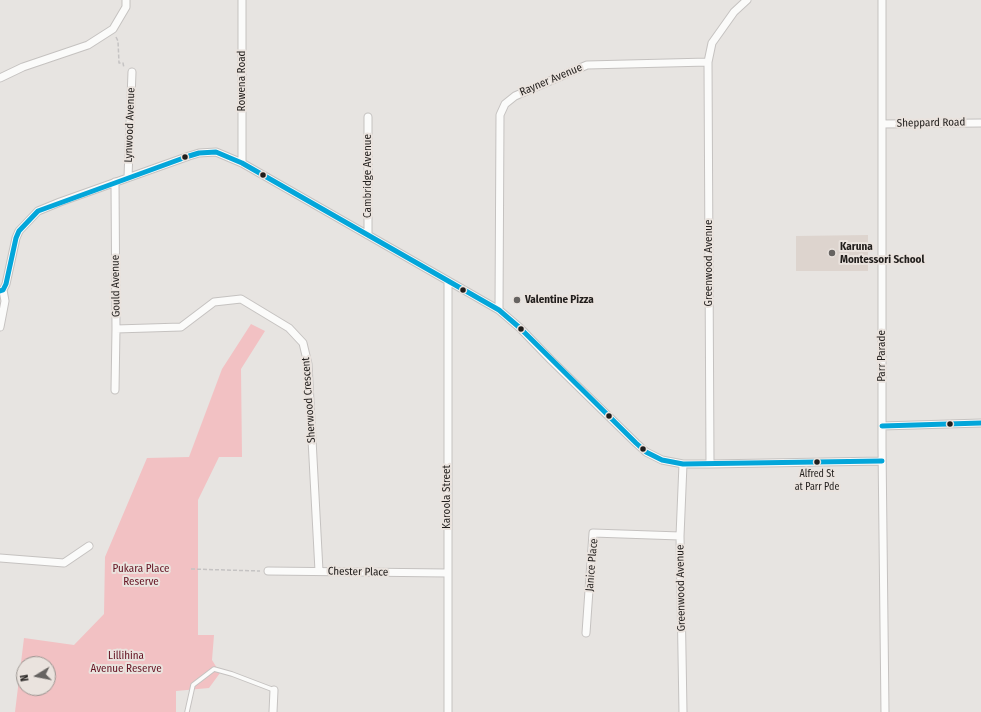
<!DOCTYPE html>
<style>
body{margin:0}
#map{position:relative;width:981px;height:712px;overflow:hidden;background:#e7e4e1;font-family:"Fira Sans Condensed",sans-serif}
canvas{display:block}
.north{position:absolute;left:16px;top:656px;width:40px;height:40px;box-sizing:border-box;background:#eae3de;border:1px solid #9a9490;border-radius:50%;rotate:260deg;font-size:11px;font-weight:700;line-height:16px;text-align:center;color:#211e1c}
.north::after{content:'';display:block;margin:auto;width:14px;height:18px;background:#666361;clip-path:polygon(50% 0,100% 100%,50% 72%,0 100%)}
</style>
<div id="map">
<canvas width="981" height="712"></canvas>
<div class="north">N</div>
</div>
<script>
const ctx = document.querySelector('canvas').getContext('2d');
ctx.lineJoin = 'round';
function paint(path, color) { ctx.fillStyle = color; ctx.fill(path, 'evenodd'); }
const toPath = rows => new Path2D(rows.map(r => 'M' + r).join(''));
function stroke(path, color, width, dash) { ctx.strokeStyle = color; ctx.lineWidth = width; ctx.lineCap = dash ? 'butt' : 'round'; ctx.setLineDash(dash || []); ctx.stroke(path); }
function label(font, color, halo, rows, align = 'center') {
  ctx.font = font + ' "Fira Sans Condensed",sans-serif'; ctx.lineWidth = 4; ctx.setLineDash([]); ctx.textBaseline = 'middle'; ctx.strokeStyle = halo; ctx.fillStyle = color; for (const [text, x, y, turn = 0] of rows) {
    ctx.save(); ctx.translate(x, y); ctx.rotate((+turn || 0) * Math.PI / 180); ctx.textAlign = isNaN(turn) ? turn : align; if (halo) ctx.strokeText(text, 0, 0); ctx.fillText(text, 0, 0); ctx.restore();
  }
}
const built = toPath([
 [868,235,868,271,796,271,796,236]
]);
const green = toPath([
 [251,324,265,331,241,369,242,457,219,457,198,500,198,635,214,635,212,660,220,673,209,688,176,691,176,712,15,712,24,638,74,645,104,614,105,557,147,458,189,457,222,369],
 [24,664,48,664,48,688,24,688]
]);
const path = toPath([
 [116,37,118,41,119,63,123,63,124,68],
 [191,569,260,571]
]);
const service = toPath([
 [187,712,193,685,214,669,232,674,274,690]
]);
const minor = toPath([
 [242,0,242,163],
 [882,0,882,447,885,712],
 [0,78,23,67,88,45,113,29,126,7,126,0],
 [368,117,368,235],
 [882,124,981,123],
 [128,177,132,72],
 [448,281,448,712],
 [0,291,3,290,6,284,16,238,19,231,38,211,60,202,189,156,199,153,216,152,242,163,499,310,520,328,551,360,636,443,646,452,662,460,683,464,710,464,882,461],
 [499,310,500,115,505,104,515,96,587,65,708,62],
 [0,327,5,301,3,290],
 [116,329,181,327,214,302,241,299,289,328,303,343,308,364,319,571],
 [115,390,116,329,115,182],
 [882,426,981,423],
 [710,464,708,62,712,43,734,12,747,0],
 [0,558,64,563,89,546],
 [268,571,447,573],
 [586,633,593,533,680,536],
 [273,712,274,690],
 [683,712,680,536,683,464]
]);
const bus1 = toPath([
 [0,291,3,290,6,284,16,238,19,231,38,211,189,156,199,153,216,152,242,163,499,310,520,328,636,443,646,452,662,460,683,464,882,461],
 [882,426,981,423]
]);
const markers = [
 [185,157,3.5,"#211e1c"],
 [263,175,3.5,"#211e1c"],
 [832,253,4,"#666361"],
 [463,290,3.5,"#211e1c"],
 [517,300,4,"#666361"],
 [521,329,3.5,"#211e1c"],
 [609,416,3.5,"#211e1c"],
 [950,424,3.5,"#211e1c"],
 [643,449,3.5,"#211e1c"],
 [817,462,3.5,"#211e1c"]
];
const busNames = [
 ["Alfred St",817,474],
 ["at Parr Pde",817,487]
];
const streetNames = [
 ["Rayner Avenue",551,80,-23],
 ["Rowena Road",242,81,-90],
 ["Sheppard Road",931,123,-1],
 ["Lynwood Avenue",130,125,-88],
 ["Cambridge Avenue",368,176,-90],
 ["Greenwood Avenue",709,263,-90],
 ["Gould Avenue",116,286,-91],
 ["Parr Parade",882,356,-90],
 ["Sherwood Crescent",309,400,-94],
 ["Karoola Street",447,497,-90],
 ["Janice Place",592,565,-85],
 ["Chester Place",358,572,1],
 ["Greenwood Avenue",681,588,-91]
];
const poiNames = [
 ["Karuna",840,247],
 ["Montessori School",840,260],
 ["Valentine Pizza",525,300]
];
const parkNames = [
 ["Pukara Place",141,569],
 ["Reserve",141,582],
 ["Lillihina",126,656],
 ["Avenue Reserve",126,669]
];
paint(built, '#ddd4ce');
paint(green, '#f2c1c3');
stroke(service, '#c5c2c0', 5.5);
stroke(minor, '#c5c2c0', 9);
stroke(path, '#c5c3c3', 1.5, [4, 2]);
stroke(service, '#fbfbfa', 3.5);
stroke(minor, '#fbfbfa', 7);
stroke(bus1, '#03a6da', 5);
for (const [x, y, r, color] of markers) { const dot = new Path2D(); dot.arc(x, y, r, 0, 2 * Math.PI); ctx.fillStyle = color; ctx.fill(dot); stroke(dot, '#eae3de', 1.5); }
label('10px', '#211e1c', '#eae3de', busNames);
label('11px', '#211e1c', '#eae3de', streetNames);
label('bold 11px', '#211e1c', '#eae3de', poiNames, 'left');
label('11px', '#641423', '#eae3de', parkNames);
</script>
